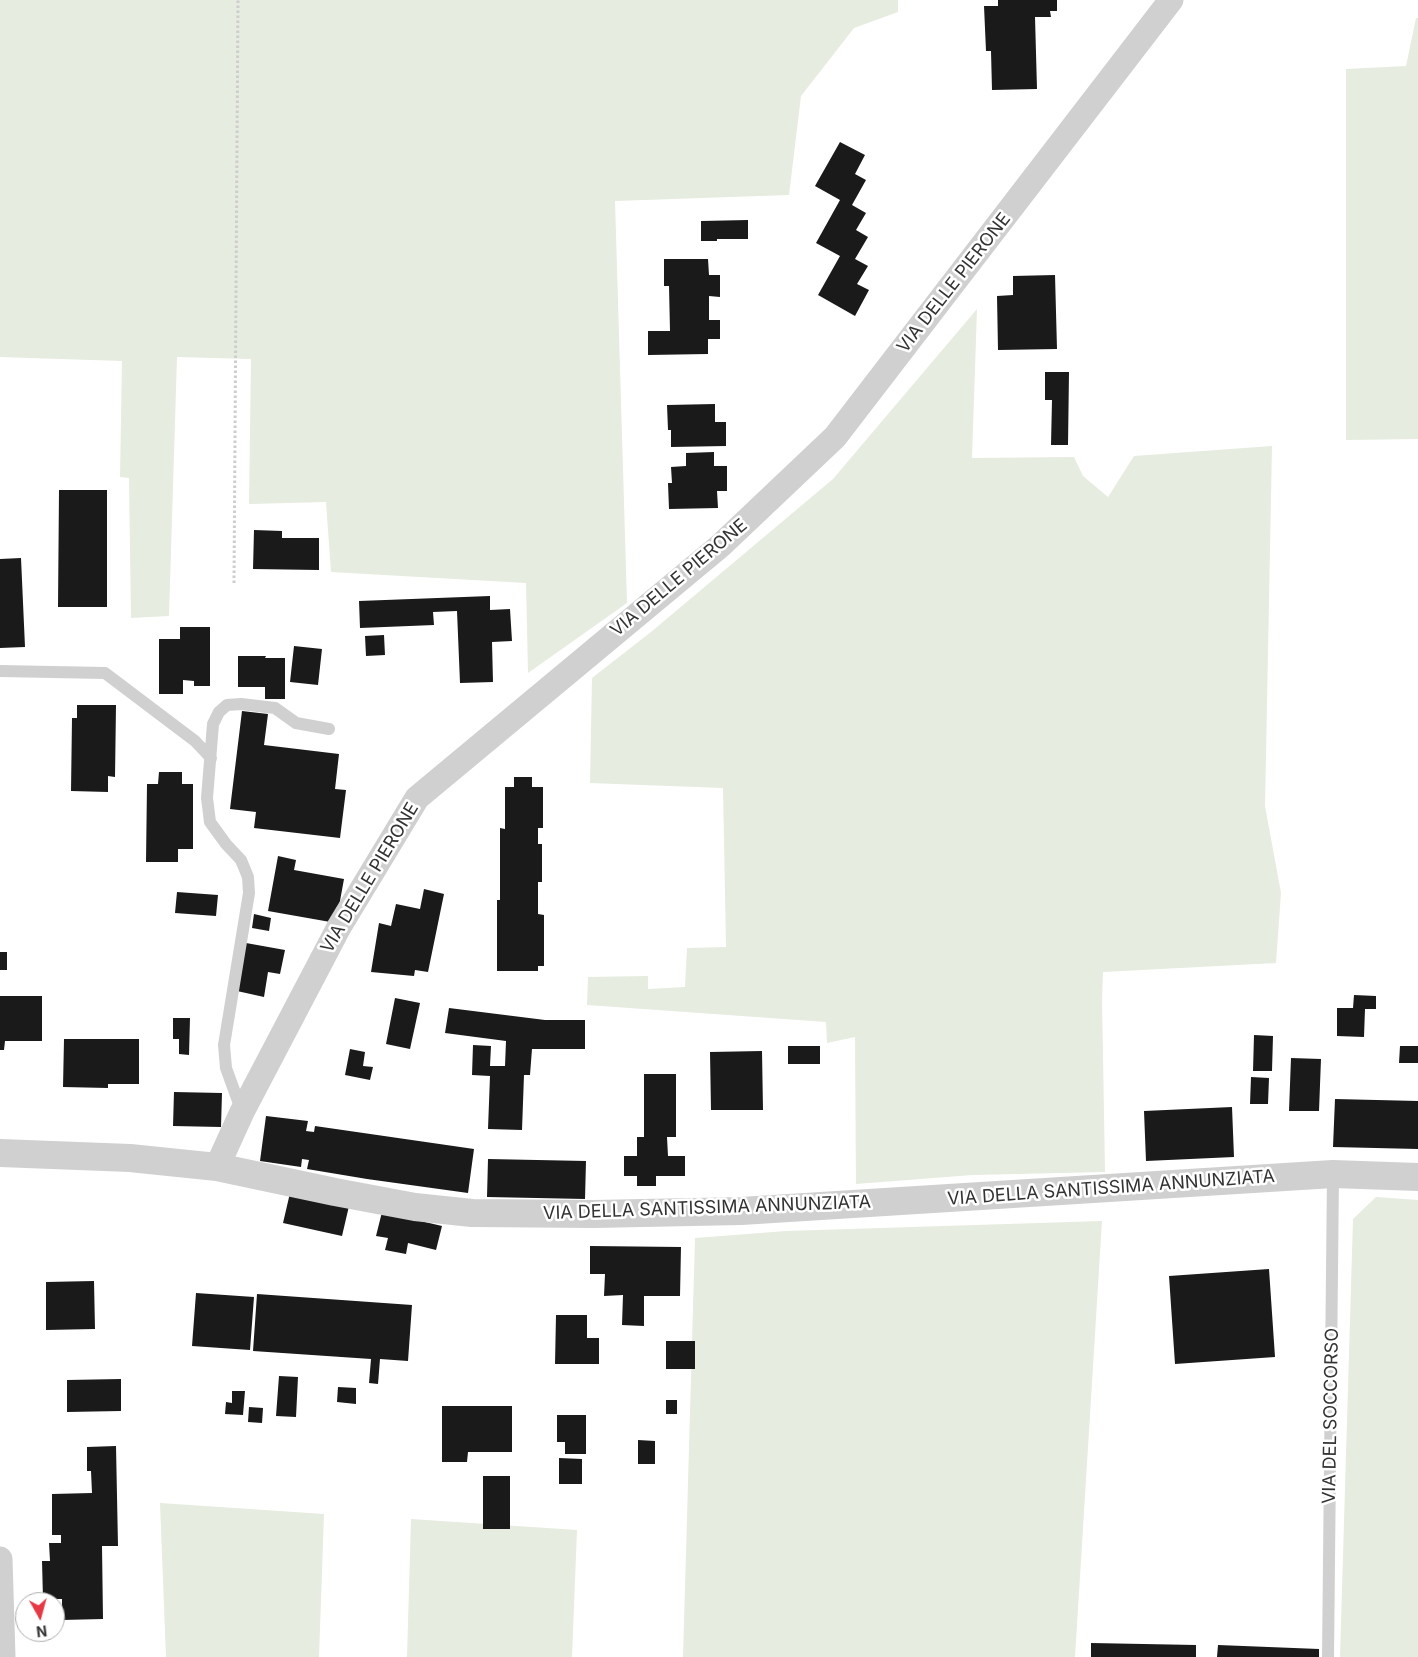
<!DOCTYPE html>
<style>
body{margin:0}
#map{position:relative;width:1418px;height:1657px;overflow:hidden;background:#fff;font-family:Inter,sans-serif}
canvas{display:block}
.north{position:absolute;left:15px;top:1592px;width:50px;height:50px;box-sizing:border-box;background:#fff;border:1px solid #adadad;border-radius:50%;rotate:173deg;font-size:14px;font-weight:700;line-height:20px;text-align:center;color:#333}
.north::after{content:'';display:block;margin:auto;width:18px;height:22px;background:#e63946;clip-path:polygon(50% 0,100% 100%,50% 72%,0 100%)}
</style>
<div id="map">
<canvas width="1418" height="1657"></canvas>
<div class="north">N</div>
</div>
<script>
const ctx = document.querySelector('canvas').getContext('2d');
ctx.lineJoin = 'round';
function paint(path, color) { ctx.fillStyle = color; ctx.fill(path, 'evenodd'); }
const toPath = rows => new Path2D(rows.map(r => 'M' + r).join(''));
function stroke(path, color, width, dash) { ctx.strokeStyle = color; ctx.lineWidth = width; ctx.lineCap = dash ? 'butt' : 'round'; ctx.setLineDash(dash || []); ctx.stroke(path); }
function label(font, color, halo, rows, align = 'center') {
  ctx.font = font + ' Inter,sans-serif'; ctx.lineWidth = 5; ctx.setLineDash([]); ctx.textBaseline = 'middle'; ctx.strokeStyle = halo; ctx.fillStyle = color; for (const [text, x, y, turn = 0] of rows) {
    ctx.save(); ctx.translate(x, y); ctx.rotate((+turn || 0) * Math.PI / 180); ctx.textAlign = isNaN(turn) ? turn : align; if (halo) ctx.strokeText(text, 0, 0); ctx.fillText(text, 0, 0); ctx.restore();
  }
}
const green = toPath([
 [0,0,898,0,898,12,854,28,801,96,789,195,615,201,627,603,528,673,526,583,331,572,326,502,249,504,251,359,177,357,169,616,131,618,129,478,120,477,122,361,0,357],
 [1416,18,1418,18,1418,439,1346,440,1346,69,1406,66],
 [977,309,972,458,1074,457,1083,476,1108,497,1134,456,1272,446,1265,806,1281,893,1276,963,1103,972,1102,999,1105,1172,972,1175,856,1184,855,1037,827,1043,826,1022,587,1005,588,977,648,976,648,989,685,987,687,948,726,947,723,788,590,783,592,678,651,632,833,479],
 [1376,1197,1418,1200,1418,1657,1340,1657,1353,1219],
 [1102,1221,1075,1657,683,1657,695,1238,786,1231],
 [160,1503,324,1514,319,1657,166,1657],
 [411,1519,577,1530,572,1657,407,1657]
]);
const building = toPath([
 [998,0,1057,0,1057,11,1050,11,1051,17,1035,17,1037,89,992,90,991,51,986,51,984,6,998,6],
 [840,142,865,155,855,174,866,180,852,205,866,213,856,230,868,237,855,259,868,266,857,284,869,290,855,316,818,295,840,256,816,243,840,200,815,186],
 [748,220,748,239,717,239,717,241,701,241,701,221],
 [664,259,708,259,709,275,720,275,720,297,709,296,709,320,720,320,720,339,708,339,708,354,648,355,648,331,670,331,669,286,664,286],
 [1055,275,1057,349,998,350,997,296,1013,295,1013,276],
 [1045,372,1069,372,1068,445,1051,445,1052,400,1045,400],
 [715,404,715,422,726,422,726,446,671,447,671,430,668,430,667,405],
 [714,452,714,466,727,466,727,491,717,491,718,508,669,509,668,483,672,483,671,467,686,466,686,453],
 [59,490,107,490,107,607,58,607],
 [254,530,282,531,282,538,319,538,319,570,253,569],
 [21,558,25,647,0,648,0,559],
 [490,596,490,610,510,609,512,641,492,642,493,682,460,683,457,611,433,612,434,625,360,628,359,601],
 [180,627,210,627,210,686,194,686,194,681,183,680,183,694,159,694,159,639,180,639],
 [384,635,385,655,366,656,365,636],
 [294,646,322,649,318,685,290,682],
 [238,656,266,656,265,658,285,658,285,699,265,699,265,687,238,687],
 [77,705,116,705,115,777,108,776,108,792,71,791,72,718,77,718],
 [242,711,268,714,264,745,339,754,335,789,346,790,340,838,254,828,256,812,230,809],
 [159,772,182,772,182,784,193,784,193,849,178,849,178,862,146,862,147,784,158,784],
 [514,777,532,777,532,787,543,787,543,828,538,828,538,844,542,844,542,882,538,882,538,914,544,915,544,966,538,966,538,971,497,971,497,900,500,900,500,828,505,829,505,787,514,787],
 [278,856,296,860,294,870,344,879,336,923,268,911],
 [424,889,444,894,428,972,415,970,414,976,371,972,379,923,391,926,396,904,420,909],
 [177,892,218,895,216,916,175,913],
 [254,914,271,918,269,931,252,928],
 [246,943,285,950,280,974,268,972,264,997,237,991],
 [0,952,7,952,7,970,0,970],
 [1354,995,1376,996,1376,1009,1365,1009,1364,1037,1337,1036,1337,1008,1353,1008],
 [0,996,42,996,42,1041,5,1041,4,1050,0,1050],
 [395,998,420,1003,410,1049,386,1044],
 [449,1008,545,1020,585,1020,585,1049,532,1049,530,1075,524,1075,522,1130,488,1129,490,1076,472,1075,473,1045,491,1046,490,1066,505,1066,506,1041,445,1033],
 [173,1018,190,1018,189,1055,179,1054,179,1039,173,1039],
 [1254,1035,1273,1036,1272,1071,1253,1071],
 [64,1039,139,1039,139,1084,108,1084,108,1088,63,1087],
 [788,1046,820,1046,820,1064,788,1064],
 [1400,1046,1418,1046,1418,1063,1399,1063],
 [350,1049,365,1052,363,1066,373,1067,370,1080,345,1075],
 [762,1051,763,1110,711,1110,710,1052],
 [1291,1058,1321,1059,1319,1111,1289,1111],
 [644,1074,676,1074,676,1137,667,1137,668,1156,685,1156,685,1176,656,1176,656,1186,637,1186,637,1176,624,1176,624,1156,637,1156,637,1137,644,1137],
 [1251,1077,1269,1078,1268,1104,1250,1104],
 [174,1092,222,1093,221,1127,173,1126],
 [1335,1099,1418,1101,1418,1149,1333,1147],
 [1232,1107,1234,1157,1146,1161,1144,1111],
 [266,1116,308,1121,306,1131,314,1132,315,1126,474,1149,468,1193,367,1179,307,1169,309,1160,302,1159,301,1167,260,1161],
 [488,1159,586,1161,585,1199,487,1197],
 [290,1193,349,1206,342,1236,283,1223],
 [382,1212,442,1226,436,1250,408,1243,406,1254,385,1250,388,1238,376,1236],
 [590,1246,681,1247,680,1296,644,1296,644,1326,622,1325,623,1295,604,1296,605,1274,590,1274],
 [1269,1269,1275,1357,1175,1364,1169,1276],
 [94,1281,95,1329,46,1330,46,1282],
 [196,1293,254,1297,250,1350,192,1346],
 [257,1294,412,1305,408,1361,380,1359,378,1384,369,1383,371,1359,253,1351],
 [556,1315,587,1315,587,1338,599,1338,599,1364,555,1364],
 [666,1341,695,1341,695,1369,666,1369],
 [279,1376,298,1377,296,1417,276,1416],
 [121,1379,121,1411,67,1412,67,1380],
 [338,1387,356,1388,356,1404,337,1402],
 [232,1391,245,1391,243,1415,225,1414,226,1402,232,1403],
 [666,1400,677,1400,677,1414,666,1414],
 [442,1406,512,1406,512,1452,468,1452,467,1462,442,1462],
 [249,1407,263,1408,262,1423,248,1422],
 [557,1415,586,1415,586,1454,565,1454,565,1442,557,1442],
 [638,1440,655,1441,655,1464,638,1464],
 [116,1446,118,1546,102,1546,103,1619,62,1620,62,1599,43,1599,42,1561,50,1561,49,1543,61,1543,61,1535,52,1535,52,1494,92,1493,91,1471,87,1471,87,1447],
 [559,1458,582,1459,582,1484,559,1484],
 [483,1476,510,1476,510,1529,483,1529],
 [1091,1643,1196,1645,1196,1657,1091,1657],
 [1218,1645,1319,1649,1319,1657,1217,1657]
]);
const path = toPath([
 [234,583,238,0]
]);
const service = toPath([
 [0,671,105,673,195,741,211,758],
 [242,1112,226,1068,224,1045,249,893,248,877,241,860,226,844,210,822,207,798,213,724,219,712,227,705,241,704,275,708,296,723,329,729],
 [1328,1657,1333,1174]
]);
const minor = toPath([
 [217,1167,242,1112,339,927,417,798,720,546,835,437,1171,0],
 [0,1559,3,1657]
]);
const tertiary = toPath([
 [0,1153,130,1158,217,1167,335,1192,415,1207,472,1213,594,1214,741,1211,1333,1174,1418,1177]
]);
const streetNames = [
 ["VIA DELLE PIERONE",954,283,-52],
 ["VIA DELLE PIERONE",679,578,-40],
 ["VIA DELLE PIERONE",370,878,-59],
 ["VIA DELLA SANTISSIMA ANNUNZIATA",1111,1188,-4],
 ["VIA DELLA SANTISSIMA ANNUNZIATA",707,1208,-2],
 ["VIA DEL SOCCORSO",1331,1416,-89]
];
paint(green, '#e6ecdf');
paint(building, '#1a1a1a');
stroke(path, '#cdcdcd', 3, [2.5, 2.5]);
stroke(service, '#d0d0d0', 12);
stroke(minor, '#d0d0d0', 25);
stroke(tertiary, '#d0d0d0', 28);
label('18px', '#333', '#fff', streetNames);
</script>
